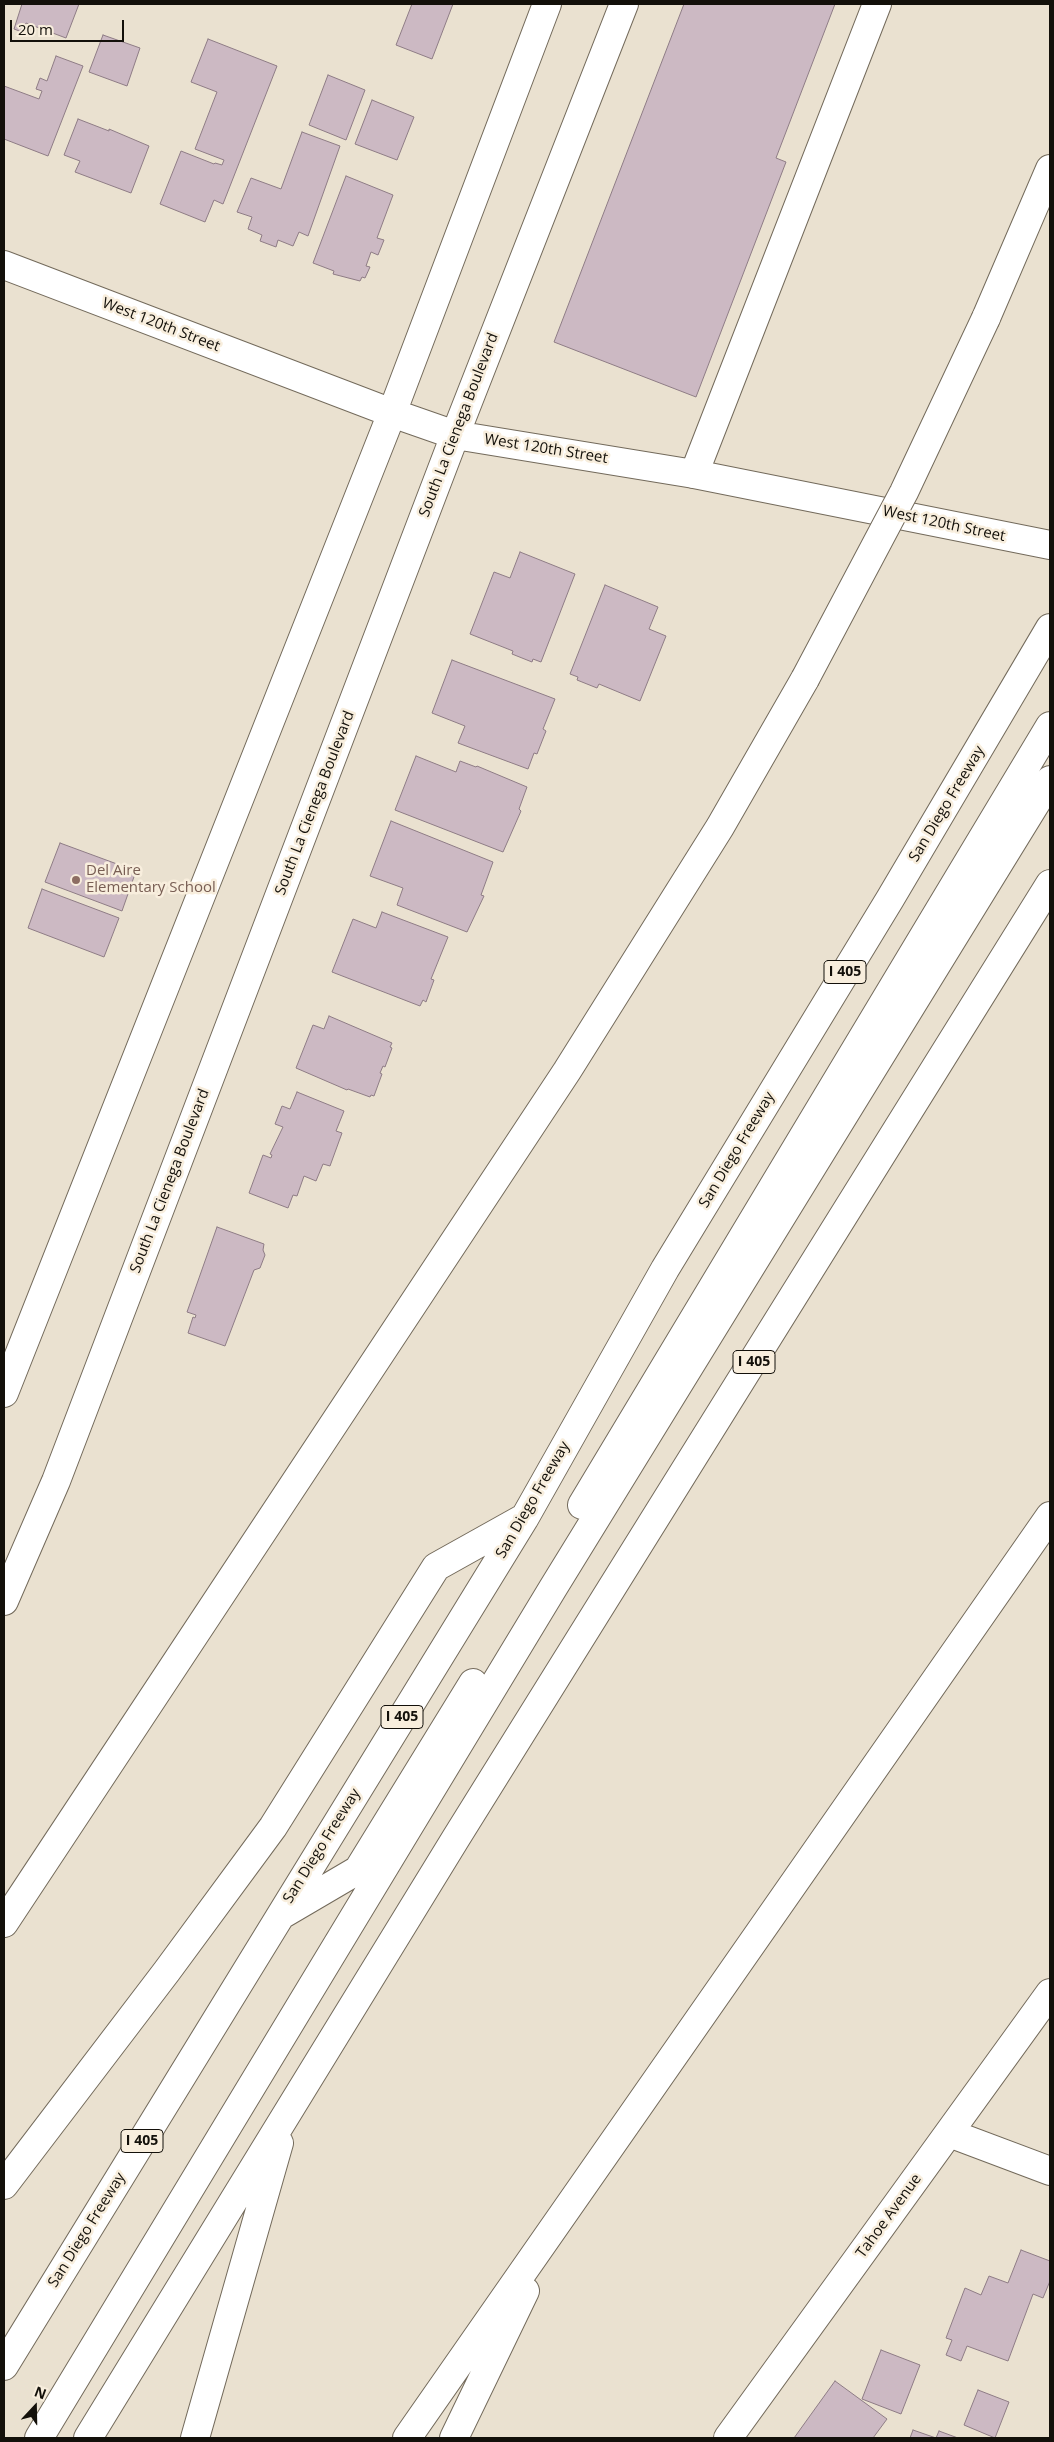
<!DOCTYPE html>
<style>
body{margin:0}
#map{position:relative;width:1054px;height:2442px;overflow:hidden;background:#eae1d0;font-family:"Open Sans",sans-serif}
canvas{display:block}
.frame{position:absolute;inset:0;border:5px solid #13100a;pointer-events:none}
.north{position:absolute;left:10px;top:2382px;width:50px;height:50px;-webkit-text-stroke:4px #f8eedd;paint-order:stroke;rotate:21deg;font-size:14px;font-weight:700;line-height:20px;text-align:center;color:#13100a}
.north::after{content:'';display:block;margin:auto;width:18px;height:22px;background:#13100a;clip-path:polygon(50% 0,100% 100%,50% 72%,0 100%)}
.scale{position:absolute;left:10px;top:20px;width:114px;height:22px;box-sizing:border-box;border:2px solid #13100a;border-top:0;padding-left:6px;font-size:15px;line-height:18px;white-space:nowrap;color:#13100a;-webkit-text-stroke:4px #f8eedd;paint-order:stroke}
</style>
<div id="map">
<canvas width="1054" height="2442"></canvas>
<div class="frame"></div>
<div class="north">N</div>
<div class="scale">20 m</div>
</div>
<script>
const ctx = document.querySelector('canvas').getContext('2d');
ctx.lineJoin = 'round';
function paint(path, color) { ctx.fillStyle = color; ctx.fill(path, 'evenodd'); }
const toPath = rows => new Path2D(rows.map(r => 'M' + r).join(''));
function stroke(path, color, width, dash) { ctx.strokeStyle = color; ctx.lineWidth = width; ctx.lineCap = dash ? 'butt' : 'round'; ctx.setLineDash(dash || []); ctx.stroke(path); }
function label(font, color, halo, rows, align = 'center') {
  ctx.font = font + ' "Open Sans",sans-serif'; ctx.lineWidth = 5; ctx.setLineDash([]); ctx.textBaseline = 'middle'; ctx.strokeStyle = halo; ctx.fillStyle = color; for (const [text, x, y, turn = 0] of rows) {
    ctx.save(); ctx.translate(x, y); ctx.rotate((+turn || 0) * Math.PI / 180); ctx.textAlign = isNaN(turn) ? turn : align; if (halo) ctx.strokeText(text, 0, 0); ctx.fillText(text, 0, 0); ctx.restore();
  }
}
const building = toPath([
 [22,4,79,4,66,38,26,23,22,32,14,29,22,4],
 [412,4,453,4,432,59,396,45,412,4],
 [684,4,835,4,776,158,786,162,696,397,554,342,684,4],
 [103,35,140,48,127,86,89,72,103,35],
 [208,39,277,66,223,204,214,200,205,222,160,204,181,151,214,164,215,163,222,165,224,160,195,149,217,92,191,82,208,39],
 [56,56,83,66,48,156,4,139,4,86,39,99,42,91,36,89,40,78,47,81,56,56],
 [328,75,365,90,346,140,309,125,328,75],
 [372,100,414,117,397,160,355,144,372,100],
 [78,119,109,131,109,129,149,146,131,193,75,172,80,161,64,155,78,119],
 [302,132,340,146,308,236,299,232,293,246,278,240,276,247,260,241,262,235,248,229,252,217,237,212,251,178,281,189,302,132],
 [346,176,393,195,377,238,384,240,378,255,371,252,366,266,370,267,365,278,362,277,360,281,333,274,334,271,313,263,346,176],
 [520,552,575,574,541,662,533,659,532,662,512,654,513,651,470,634,494,572,510,578,520,552],
 [605,585,658,607,649,629,666,636,640,701,599,684,597,688,577,680,578,677,570,674,605,585],
 [452,660,555,699,543,729,546,731,537,754,534,753,528,769,458,743,465,726,432,713,452,660],
 [416,756,456,772,460,761,476,767,477,766,527,787,519,809,521,811,503,852,395,810,416,756],
 [391,821,493,862,481,895,484,896,467,932,397,905,403,888,370,876,391,821],
 [60,843,136,871,122,911,45,882,60,843],
 [42,889,119,918,104,957,28,928,42,889],
 [382,912,448,937,431,979,434,980,426,1002,423,1000,420,1006,332,972,353,919,376,928,382,912],
 [329,1016,392,1043,390,1047,392,1048,385,1067,383,1066,380,1073,382,1074,374,1096,371,1095,370,1097,348,1089,347,1090,296,1068,313,1025,324,1029,329,1016],
 [297,1092,344,1111,336,1131,342,1133,330,1166,323,1164,316,1181,304,1176,297,1196,293,1195,288,1208,249,1193,263,1155,271,1158,272,1155,270,1154,283,1127,275,1124,282,1106,290,1109,297,1092],
 [217,1227,264,1244,263,1250,265,1255,260,1268,254,1270,225,1346,188,1333,193,1317,195,1318,196,1315,187,1312,217,1227],
 [1021,2250,1050,2261,1050,2281,1043,2298,1033,2294,1008,2361,967,2346,961,2361,946,2355,952,2340,946,2338,965,2288,981,2295,989,2276,1008,2283,1021,2250],
 [881,2350,920,2365,901,2414,862,2399,881,2350],
 [835,2381,887,2419,873,2438,794,2438,835,2381],
 [978,2390,1009,2402,995,2438,964,2425,978,2390],
 [913,2430,936,2438,910,2438,913,2430],
 [939,2431,958,2438,936,2438,939,2431]
]);
const minor = toPath([
 [694,474,877,4],
 [949,2133,1050,2171],
 [728,2438,1050,1993]
]);
const major = toPath([
 [4,265,392,413,455,435,694,474,1050,545],
 [4,1393,392,413,547,4],
 [4,1601,56,1481,455,435,624,4]
]);
const highway = toPath([
 [986,318,1050,169],
 [582,1505,1050,726],
 [283,1914,358,1870,473,1683],
 [4,1923,567,1071,720,827,805,679],
 [4,2185,167,1971,273,1827,436,1567,522,1519],
 [4,2366,524,1519,665,1269,890,899,1050,628],
 [39,2438,553,1588,1050,780],
 [88,2438,456,1838,1050,884],
 [195,2438,279,2143],
 [407,2438,1050,1516],
 [454,2438,525,2291]
]);
const highwayBridge = toPath([
 [805,679,904,492,986,318]
]);
const markers = [
 [76,880,5,"#8d6e63"]
];
const shields = [
 [845,972,42],
 [754,1362,42],
 [402,1717,42],
 [142,2141,42]
];
const shieldNames = [
 ["I 405",845,972],
 ["I 405",754,1362],
 ["I 405",402,1717],
 ["I 405",142,2141]
];
const streetNames = [
 ["West 120th Street",161,325,21],
 ["South La Cienega Boulevard",459,425,-69],
 ["West 120th Street",546,449,9],
 ["West 120th Street",944,524,12],
 ["South La Cienega Boulevard",315,803,-69],
 ["San Diego Freeway",947,804,-59],
 ["San Diego Freeway",737,1150,-59],
 ["South La Cienega Boulevard",170,1181,-69],
 ["San Diego Freeway",533,1500,-60],
 ["San Diego Freeway",322,1846,-58],
 ["Tahoe Avenue",889,2216,-54],
 ["San Diego Freeway",87,2230,-58]
];
const educationNames = [
 ["Del Aire",86,871],
 ["Elementary School",86,888]
];
paint(building, '#ccb9c3');
stroke(building, '#8e7c85', 1);
stroke(minor, '#736a5b', 30);
stroke(major, '#736a5b', 30);
stroke(highway, '#736a5b', 30);
stroke(minor, '#fff', 28);
stroke(major, '#fff', 28);
stroke(highway, '#fff', 28);
stroke(highwayBridge, '#736a5b', 30, []);
stroke(highwayBridge, '#fff', 28);
for (const [x, y, r, color] of markers) { const dot = new Path2D(); dot.arc(x, y, r, 0, 2 * Math.PI); ctx.fillStyle = color; ctx.fill(dot); stroke(dot, '#f8eedd', 2); }
for (const [x, y, w] of shields) { const box = new Path2D(); box.roundRect(x - w / 2, y - 11.5, w, 23, 4); ctx.fillStyle = '#f8eedd'; ctx.fill(box); stroke(box, '#13100a', 1); }
label('bold 14px', '#13100a', null, shieldNames);
label('15px', '#13100a', '#f8eedd', streetNames);
label('15px', '#785e54', '#f8eedd', educationNames, 'left');
</script>
